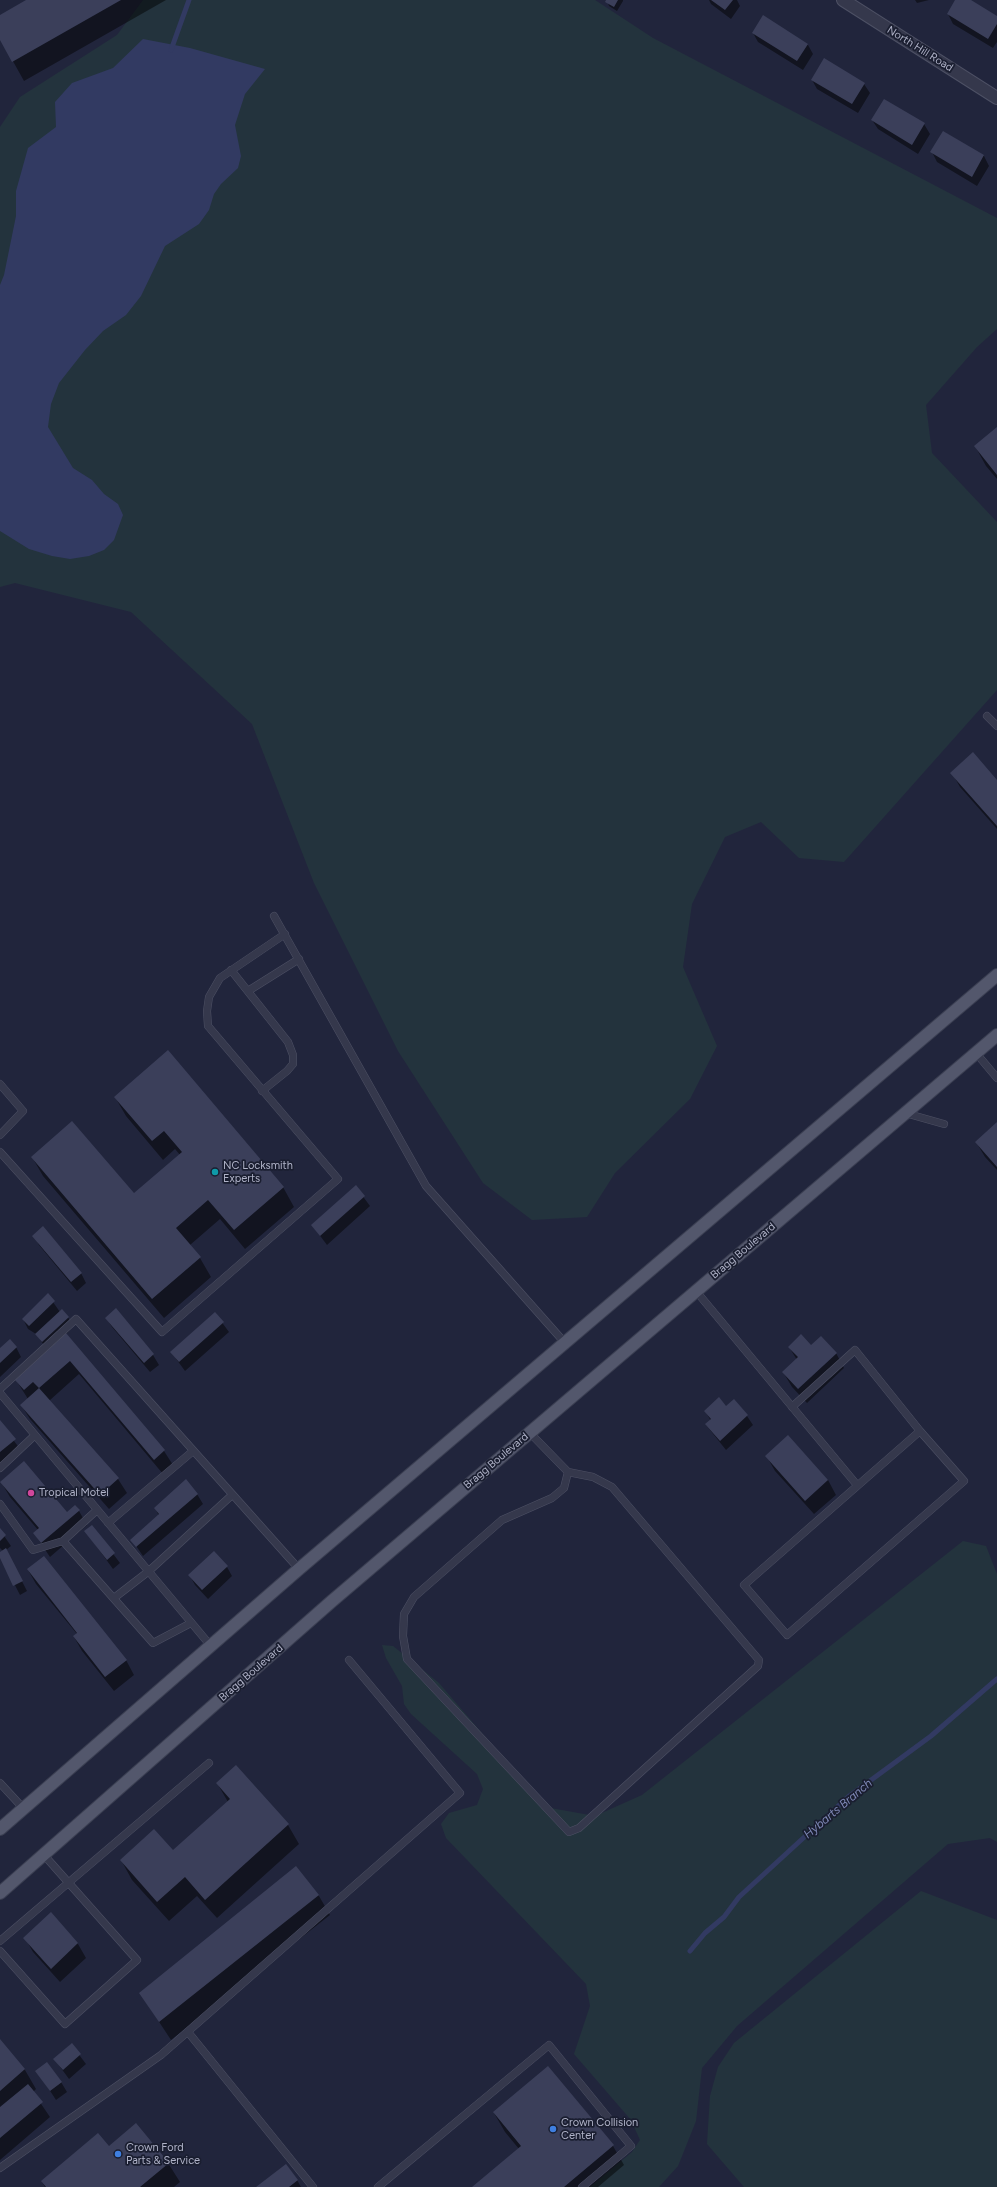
<!DOCTYPE html>
<style>
body{margin:0}
canvas{display:block;background:#21253c}
</style>
<canvas width="997" height="2187"></canvas>
<script>
const ctx = document.querySelector('canvas').getContext('2d');
ctx.lineJoin = 'round';
function paint(path, color) { ctx.fillStyle = color; ctx.fill(path, 'evenodd'); }
const toPath = rows => new Path2D(rows.map(r => 'M' + r).join(''));
function stroke(path, color, width, dash) { ctx.strokeStyle = color; ctx.lineWidth = width; ctx.lineCap = dash ? 'butt' : 'round'; ctx.setLineDash(dash || []); ctx.stroke(path); }
function label(font, color, halo, rows, align = 'center') {
  ctx.font = font + ' Figtree,sans-serif'; ctx.lineWidth = 3.5; ctx.setLineDash([]); ctx.textBaseline = 'middle'; ctx.strokeStyle = halo; ctx.fillStyle = color; for (const [text, x, y, turn = 0] of rows) {
    ctx.save(); ctx.translate(x, y); ctx.rotate((+turn || 0) * Math.PI / 180); ctx.textAlign = isNaN(turn) ? turn : align; if (halo) ctx.strokeText(text, 0, 0); ctx.fillText(text, 0, 0); ctx.restore();
  }
}
const green = toPath([
 [143,0,595,0,653,38,997,218,997,329,977,347,926,405,932,453,997,522,997,690,844,862,799,858,761,822,725,837,692,904,683,967,717,1046,690,1099,615,1173,587,1217,532,1220,483,1183,398,1051,314,883,252,724,131,612,15,583,0,587,0,127,20,97,117,35],
 [963,1541,986,1546,997,1574,997,1842,990,1838,948,1844,737,2026,702,2068,696,2121,678,2166,659,2187,590,2187,632,2152,640,2140,631,2120,574,2054,590,2006,586,1984,446,1838,441,1824,449,1813,477,1805,483,1789,477,1774,411,1714,404,1704,402,1686,386,1658,382,1645,393,1646,439,1683,545,1807,595,1816,642,1795],
 [921,1891,997,1920,997,2187,744,2187,707,2144,710,2096,718,2067,734,2043]
]);
const water = toPath([
 [143,39,190,48,265,69,245,94,235,125,241,156,238,168,221,184,214,194,209,210,199,224,165,246,141,296,126,315,103,331,85,350,59,383,51,404,48,427,73,468,92,480,104,494,118,504,123,515,114,540,104,550,89,556,70,559,52,556,29,549,0,531,0,285,4,275,16,216,16,191,28,148,56,127,55,102,72,83,113,68]
]);
const shadow = toPath([
 [28,0,166,0,24,81,0,38,0,16],
 [607,0,623,0,623,1,617,11,609,6],
 [709,0,737,0,740,6,731,19,711,4],
 [915,0,929,0,917,3],
 [956,0,969,0,997,17,997,42,993,48,953,24,948,14],
 [763,17,808,45,813,54,803,70,758,42,753,33],
 [812,80,864,84,870,93,858,113,817,89],
 [872,120,924,124,930,134,918,154,878,129],
 [944,132,984,156,989,166,977,186,937,162,932,152],
 [997,428,997,479,986,466,975,446],
 [952,773,997,781,997,829,960,787],
 [115,1097,283,1187,294,1207,245,1249,220,1219,190,1245,200,1258,211,1277,164,1318,43,1176,32,1157,134,1195,180,1155,175,1149,163,1160,126,1116],
 [997,1124,997,1170,985,1157,976,1142],
 [356,1187,370,1206,327,1245,312,1225],
 [34,1236,81,1273,86,1283,77,1291,39,1245],
 [48,1295,60,1312,68,1317,73,1327,66,1334,164,1451,173,1465,163,1474,79,1374,49,1401,118,1479,127,1493,109,1509,30,1419,21,1405,28,1399,16,1380,48,1351,36,1334,28,1329,23,1319],
 [116,1310,153,1355,159,1365,150,1372,112,1327,106,1318],
 [215,1313,229,1332,185,1371,171,1352],
 [811,1346,836,1353,844,1368,807,1403,792,1387,783,1372,797,1360,789,1347],
 [16,1347,21,1357,0,1377,0,1350],
 [726,1407,747,1416,753,1425,726,1450,706,1425,711,1421,705,1411],
 [0,1422,20,1449,0,1466],
 [767,1457,828,1480,836,1495,814,1514,775,1471],
 [1,1482,67,1514,79,1511,87,1525,50,1557,34,1533,38,1530,10,1497],
 [197,1494,203,1504,143,1556,132,1540,159,1516,155,1508],
 [92,1526,120,1563,113,1569,86,1532],
 [0,1530,11,1546,6,1550,27,1591,20,1595,0,1556,0,1553,3,1551,0,1548],
 [227,1567,232,1576,208,1599,195,1585,190,1576],
 [28,1570,126,1660,134,1675,114,1691,82,1651,74,1637,77,1634,36,1584],
 [217,1783,288,1825,299,1844,217,1918,197,1896,169,1921,132,1880,121,1860,173,1851,228,1802],
 [296,1868,319,1896,330,1915,171,2040,140,1993],
 [51,1914,78,1944,86,1958,60,1982,33,1952,25,1938],
 [0,2041,25,2070,36,2089,33,2092,50,2117,0,2160],
 [71,2044,86,2064,69,2079,55,2060],
 [548,2067,613,2146,624,2165,598,2187,473,2187,519,2149,505,2132,494,2113],
 [37,2071,61,2082,67,2092,56,2100],
 [108,2148,168,2163,180,2182,174,2187,45,2187,42,2182],
 [297,2180,301,2187,258,2187]
]);
const stream = toPath([
 [171,50,189,0],
 [690,1951,705,1933,724,1917,739,1897,848,1797,931,1736,997,1679]
]);
const building = toPath([
 [26,0,121,0,12,62,0,40,0,15],
 [606,0,618,0,614,7,605,2],
 [711,0,733,0,725,10],
 [955,0,971,0,997,16,997,24,988,39,947,14],
 [763,15,808,44,797,61,752,33],
 [824,58,865,83,852,104,811,80],
 [884,99,925,123,912,145,871,120],
 [943,131,984,155,972,177,930,152],
 [997,427,997,475,974,446],
 [973,752,997,780,997,826,950,773],
 [168,1050,284,1187,234,1230,208,1200,176,1228,201,1257,152,1299,31,1157,72,1121,134,1193,182,1152,164,1131,152,1141,114,1097],
 [997,1122,997,1167,975,1142],
 [356,1185,365,1196,320,1236,311,1225],
 [43,1226,82,1273,71,1282,32,1236],
 [48,1293,55,1301,29,1326,22,1319],
 [116,1308,154,1354,144,1363,105,1318],
 [62,1309,69,1317,42,1342,35,1334],
 [215,1312,224,1322,179,1362,170,1352],
 [66,1333,165,1450,154,1460,70,1361,39,1388,33,1382,24,1390,15,1380],
 [801,1334,811,1345,821,1336,837,1353,798,1389,782,1372,798,1357,788,1347],
 [10,1339,17,1347,0,1363,0,1348],
 [39,1388,119,1478,100,1495,20,1405],
 [719,1397,726,1406,734,1399,748,1415,720,1441,705,1424,711,1419,704,1411],
 [0,1420,16,1439,0,1452],
 [788,1435,828,1480,805,1501,765,1456],
 [24,1461,67,1512,75,1505,80,1510,41,1543,33,1533,39,1528,0,1482],
 [186,1479,198,1494,136,1547,130,1540,159,1514,154,1508],
 [92,1525,115,1553,107,1560,84,1531],
 [0,1528,6,1535,0,1541],
 [6,1548,23,1581,13,1586,0,1558,0,1552],
 [214,1551,228,1566,202,1590,188,1575],
 [44,1556,127,1660,105,1677,73,1636,77,1633,27,1569],
 [236,1765,289,1824,205,1900,185,1877,157,1902,120,1860,154,1829,173,1850,230,1799,216,1783],
 [296,1866,319,1895,159,2022,139,1993],
 [51,1912,78,1943,51,1969,23,1938],
 [0,2039,25,2069,0,2091],
 [72,2043,81,2054,63,2070,53,2059],
 [47,2062,62,2082,50,2091,35,2071],
 [548,2066,614,2145,564,2187,472,2187,521,2146,493,2112],
 [28,2084,43,2102,0,2138,0,2107],
 [136,2123,169,2163,140,2187,46,2187,41,2181,98,2133,109,2146],
 [286,2164,298,2180,289,2187,256,2187]
]);
const lane = toPath([
 [987,716,997,726],
 [274,916,426,1186,565,1343],
 [231,970,288,1042,293,1055,293,1064,287,1071,262,1091],
 [248,991,299,959],
 [976,1053,997,1078],
 [0,1084,23,1111,0,1135],
 [905,1113,944,1124],
 [0,1152,162,1332,338,1179,208,1026,207,1011,209,997,220,978,285,934],
 [696,1291,857,1485],
 [0,1389,76,1319,299,1569],
 [0,1393,210,1645],
 [792,1407,855,1350,920,1431],
 [920,1431,964,1481,787,1635,744,1585,920,1431],
 [530,1433,568,1472,564,1488,552,1498,502,1520,414,1597,404,1614,403,1636,407,1659,569,1832,579,1828,758,1666,759,1660,612,1487,593,1477,568,1472],
 [0,1468,35,1435],
 [0,1504,33,1550,63,1541,153,1643,191,1623],
 [108,1523,193,1451],
 [63,1541,97,1510],
 [114,1598,149,1571,232,1495],
 [0,1783,23,1808],
 [0,1941,209,1763],
 [0,1951,65,2024,137,1960,44,1855],
 [188,2032,313,2187],
 [0,2168,161,2055,460,1793,349,1660],
 [378,2187,549,2045,631,2146,582,2187]
]);
const street = toPath([
 [843,0,997,98]
]);
const primary = toPath([
 [0,1829,299,1569,997,975],
 [0,1893,332,1601,997,1035]
]);
const markers = [
 [215,1172,4,"#0f9aa8"],
 [31,1493,4,"#d1479c"],
 [553,2129,4,"#3f7fe0"],
 [118,2154,4,"#3f7fe0"]
];
const streetNames = [
 ["North Hill Road",920,49,32],
 ["Bragg Boulevard",743,1251,-40],
 ["Bragg Boulevard",496,1461,-40],
 ["Bragg Boulevard",251,1673,-41]
];
const poiNames = [
 ["NC Locksmith",223,1166],
 ["Experts",223,1179],
 ["Tropical Motel",39,1493],
 ["Crown Collision",561,2123],
 ["Center",561,2136],
 ["Crown Ford",126,2148],
 ["Parts & Service",126,2161]
];
const waterNames = [
 ["Hybarts Branch",838,1809,-40]
];
paint(green, '#23333d');
paint(water, '#323a62');
paint(shadow, '#0007');
stroke(stream, '#323a62', 5);
paint(building, '#3b3f5a');
stroke(lane, '#4d5064', 8);
stroke(street, '#4d5064', 14);
stroke(primary, '#3b3f52', 14);
stroke(lane, '#35384c', 7);
stroke(street, '#35384c', 12);
stroke(primary, '#53576c', 12);
for (const [x, y, r, color] of markers) { const dot = new Path2D(); dot.arc(x, y, r, 0, 2 * Math.PI); ctx.fillStyle = color; ctx.fill(dot); stroke(dot, '#1a1e30', 1.5); }
label('11px', '#b0b3c8', '#1a1e30', streetNames);
label('11px', '#b0b3c8', '#1a1e30', poiNames, 'left');
label('italic 12px', '#7e87b5', '#1a1e30', waterNames);
</script>
